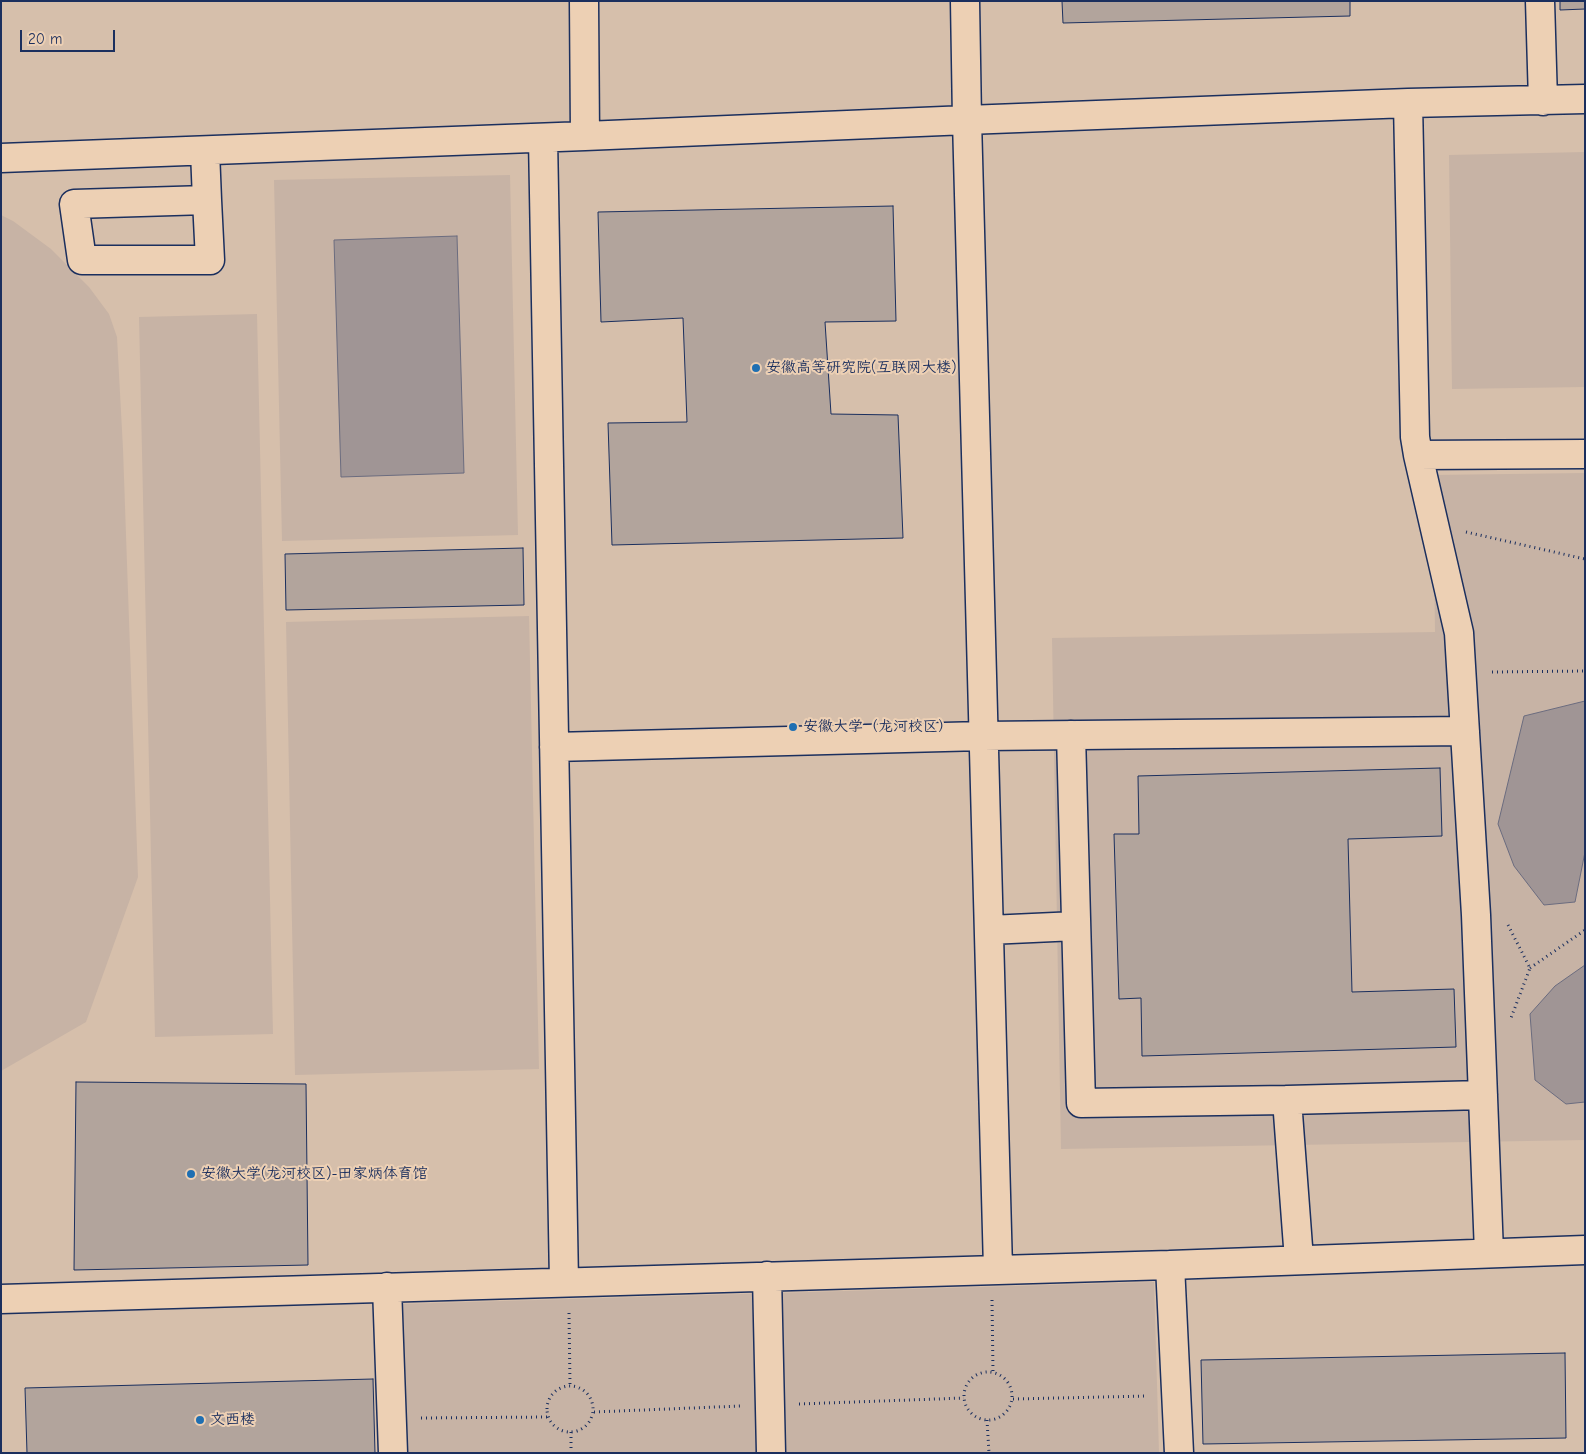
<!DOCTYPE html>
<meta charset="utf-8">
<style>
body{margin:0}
#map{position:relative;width:1586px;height:1454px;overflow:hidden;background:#e5cab1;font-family:"Comic Neue",sans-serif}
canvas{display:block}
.frame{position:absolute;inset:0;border:2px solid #1b2f5e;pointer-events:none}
.scale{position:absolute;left:20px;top:30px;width:95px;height:22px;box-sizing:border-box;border:2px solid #1b2f5e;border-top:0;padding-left:6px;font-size:15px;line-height:18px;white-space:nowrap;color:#1b2f5e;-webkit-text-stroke:4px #edd0b4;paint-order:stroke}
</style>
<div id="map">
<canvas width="1586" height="1454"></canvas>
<div class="frame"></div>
<div class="scale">20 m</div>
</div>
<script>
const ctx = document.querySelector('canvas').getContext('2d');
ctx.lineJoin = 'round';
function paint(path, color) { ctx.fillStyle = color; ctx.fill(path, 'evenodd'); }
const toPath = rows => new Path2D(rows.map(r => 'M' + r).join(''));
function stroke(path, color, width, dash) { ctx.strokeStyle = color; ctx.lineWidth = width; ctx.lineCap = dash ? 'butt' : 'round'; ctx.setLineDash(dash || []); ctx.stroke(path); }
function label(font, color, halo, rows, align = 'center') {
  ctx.font = font + ' "Comic Neue","LXGW WenKai TC",sans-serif'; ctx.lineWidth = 4; ctx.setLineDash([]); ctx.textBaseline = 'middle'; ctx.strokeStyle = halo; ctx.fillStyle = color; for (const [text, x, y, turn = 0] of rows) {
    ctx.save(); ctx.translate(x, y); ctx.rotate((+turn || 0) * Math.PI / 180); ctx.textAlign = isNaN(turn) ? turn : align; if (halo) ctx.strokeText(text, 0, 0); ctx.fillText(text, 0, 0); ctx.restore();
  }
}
const built = toPath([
 [1,1,1585,1,1585,1453,1,1453]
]);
const green = toPath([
 [1585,152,1585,387,1452,389,1449,155],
 [510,175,518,535,282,541,274,180],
 [1,215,13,221,51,249,89,287,109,314,117,337,123,449,138,877,86,1022,1,1071],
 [257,314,273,1034,155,1037,139,317],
 [1585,473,1585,1140,1061,1149,1052,638,1435,632,1433,475],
 [529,616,539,1069,295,1075,286,622],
 [1154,1282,1159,1453,405,1453,401,1304]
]);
const water = toPath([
 [457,236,464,473,341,477,334,240,457,236],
 [1585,701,1585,852,1575,902,1544,905,1514,866,1498,824,1524,716,1585,701],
 [1585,965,1585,1102,1566,1104,1535,1080,1530,1014,1555,986,1585,965]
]);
const building = toPath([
 [1062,1,1350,1,1350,16,1063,23,1062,1],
 [1560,1,1585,1,1585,9,1560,10,1560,1],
 [893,206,896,321,825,322,831,414,898,415,903,538,612,545,608,423,687,422,683,318,601,322,598,212,893,206],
 [523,548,524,605,286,610,285,554,523,548],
 [1440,768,1442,836,1348,839,1352,992,1454,989,1456,1047,1142,1056,1141,998,1119,999,1114,834,1139,834,1138,776,1440,768],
 [76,1082,306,1084,308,1265,74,1270,76,1082],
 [1565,1353,1566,1438,1203,1444,1201,1360,1565,1353],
 [373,1379,375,1453,27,1453,25,1388,373,1379]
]);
const path = toPath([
 [1466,532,1585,559],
 [1492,672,1585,671],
 [1508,925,1530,968,1511,1018],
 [1530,968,1585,930],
 [992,1300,993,1372],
 [569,1313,570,1385],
 '964 1396a24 24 0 1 1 48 0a24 24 0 1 1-48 0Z',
 '547 1409a23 23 0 1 1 46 0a23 23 0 1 1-46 0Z',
 [1013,1399,1147,1396],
 [799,1404,964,1398],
 [594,1412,741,1406],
 [421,1418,548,1417],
 [987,1420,989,1453],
 [571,1432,571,1453]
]);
const minor = toPath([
 [584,1,585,136],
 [965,1,967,120,1408,103,1585,99],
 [1540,1,1543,101],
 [1408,103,1415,437,1418,455,1459,633,1476,915,1489,1253],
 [543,138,564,1282],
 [205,151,207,200,210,260,82,260,74,204,207,200],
 [1,158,585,136,967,120,998,1269],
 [1418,455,1585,454],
 [1071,735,1081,1103,1287,1100,1483,1095],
 [554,747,983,736,1465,731],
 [989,930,1076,926],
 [1287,1100,1299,1260],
 [1170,1265,1585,1250],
 [767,1276,771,1453],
 [387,1287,393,1453],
 [1,1299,1170,1265,1179,1453]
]);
const markers = [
 [756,368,5,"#1f6fb2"],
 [793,727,5,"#1f6fb2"],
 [191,1174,5,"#1f6fb2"],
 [200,1420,5,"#1f6fb2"]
];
const poiNames = [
 ["安徽高等研究院(互联网大楼)",766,368],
 ["安徽大学（龙河校区）",803,727],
 ["安徽大学(龙河校区)-田家炳体育馆",201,1174],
 ["文西楼",210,1420]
];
paint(built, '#d6bfab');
paint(green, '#c7b3a5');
paint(water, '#a09595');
stroke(water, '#6b6c7f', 1);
paint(building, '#b2a49c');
stroke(building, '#1b2f5e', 1);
stroke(minor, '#1b2f5e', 31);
stroke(path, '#1b2f5e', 3, [1, 4]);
stroke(minor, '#edd0b4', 28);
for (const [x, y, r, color] of markers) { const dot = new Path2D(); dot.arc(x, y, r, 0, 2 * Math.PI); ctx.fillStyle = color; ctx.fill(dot); stroke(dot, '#edd0b4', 2); }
label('15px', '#1b2f5e', '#edd0b4', poiNames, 'left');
</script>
